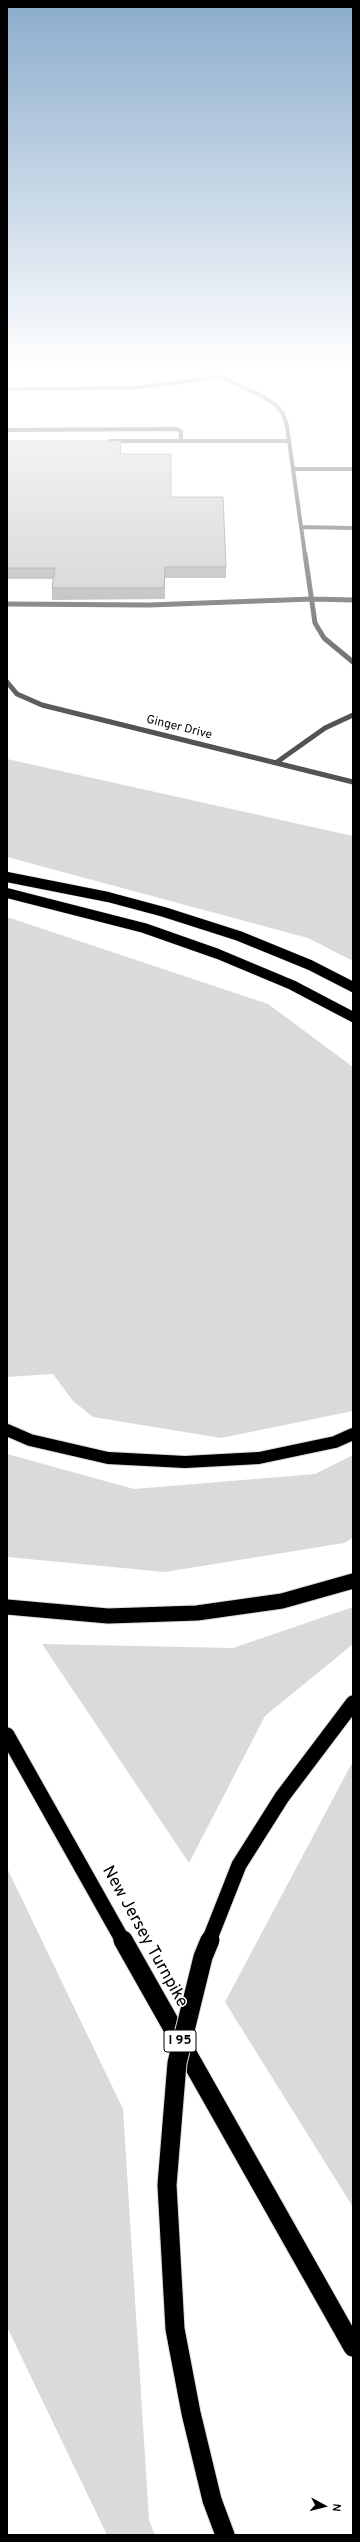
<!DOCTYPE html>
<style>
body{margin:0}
#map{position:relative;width:360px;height:2542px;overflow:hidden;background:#fff;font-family:Overpass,sans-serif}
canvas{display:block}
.frame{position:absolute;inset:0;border:8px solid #000;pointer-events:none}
.north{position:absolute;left:304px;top:2486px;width:40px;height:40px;-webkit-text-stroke:3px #fff;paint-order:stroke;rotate:97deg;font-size:11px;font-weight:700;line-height:16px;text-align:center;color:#000}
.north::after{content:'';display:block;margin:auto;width:14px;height:18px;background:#000;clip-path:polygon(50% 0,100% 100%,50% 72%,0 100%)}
</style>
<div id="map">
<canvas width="360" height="2542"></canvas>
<div class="frame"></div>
<div class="north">N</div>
</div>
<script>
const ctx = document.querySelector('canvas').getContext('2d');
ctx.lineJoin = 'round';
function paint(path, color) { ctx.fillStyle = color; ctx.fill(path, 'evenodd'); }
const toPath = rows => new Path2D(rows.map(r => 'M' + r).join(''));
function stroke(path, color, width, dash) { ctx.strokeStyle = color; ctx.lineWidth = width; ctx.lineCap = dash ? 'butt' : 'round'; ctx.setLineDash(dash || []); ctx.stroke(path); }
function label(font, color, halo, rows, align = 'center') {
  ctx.font = font + ' Overpass,sans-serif'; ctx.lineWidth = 3; ctx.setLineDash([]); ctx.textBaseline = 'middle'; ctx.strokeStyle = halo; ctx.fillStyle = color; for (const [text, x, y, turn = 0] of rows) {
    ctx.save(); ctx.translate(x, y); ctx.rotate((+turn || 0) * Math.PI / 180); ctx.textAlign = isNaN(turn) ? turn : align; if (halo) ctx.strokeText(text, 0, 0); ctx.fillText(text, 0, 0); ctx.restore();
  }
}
const green = toPath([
 [7,759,353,836,353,961,308,938,7,857],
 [7,917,268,1004,353,1067,353,1411,221,1438,93,1417,73,1401,53,1374,7,1377],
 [7,1454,134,1489,315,1474,353,1455,353,1538,344,1543,165,1572,7,1557],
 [353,1607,353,1644,265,1716,189,1863,42,1644,233,1648],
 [353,1761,353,2207,225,2002],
 [7,1868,123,2109,149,2520,155,2535,107,2535,7,2327]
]);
const serviceFar1 = toPath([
 [7,430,176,429,181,431,181,441],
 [110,441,289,441]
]);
const service = toPath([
 [7,604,149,605,312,599]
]);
const minorFar1 = toPath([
 [203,369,262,396,276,405,283,414,287,426,305,555],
 [7,389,134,388,219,377],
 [293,469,353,469],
 [302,527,353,528]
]);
const minor = toPath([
 [305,554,315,623,324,638,353,662],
 [312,599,353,600],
 [7,682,17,694,42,705,353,782],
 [277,762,325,728,353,715]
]);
const motorwayFar3 = toPath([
 [7,877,108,897,164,912,239,936,310,965,353,987],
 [7,893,144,928,218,954,292,985,353,1017]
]);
const motorwayFar2 = toPath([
 [7,1430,30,1440,108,1458,185,1462,259,1458,335,1442,353,1434]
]);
const motorwayFar1 = toPath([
 [7,1607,108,1616,197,1613,282,1601,353,1581],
 [7,1735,123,1941],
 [282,1797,353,1703]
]);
const motorway = toPath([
 [123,1940,353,2347],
 [212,2500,225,2535]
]);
const motorwayBridgeFar1 = toPath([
 [209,1941,239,1865,282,1797]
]);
const motorwayBridge = toPath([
 [210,1940,203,1957,177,2063,167,2185,175,2329,191,2413,212,2500]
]);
const wall = toPath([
 [7,441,121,451,121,454,171,497,226,567,226,578,165,578,165,599,52,600,52,588,53,579,7,579]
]);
const shadedWall = toPath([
 [121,441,121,451,120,464,120,454]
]);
const building = toPath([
 [7,441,121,441,120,454,171,454,171,497,223,497,226,567,165,567,164,588,52,588,55,568,7,568,7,441]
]);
const farStreetnames = [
 ["Ginger Drive",179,728,14]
];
const shields = [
 [180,2041,32]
];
const shieldNames = [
 ["I 95",180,2041]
];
const nearStreetnames = [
 ["New Jersey Turnpike",144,1937,61]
];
paint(green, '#dadada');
stroke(motorwayFar3, '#dbdbdb', 11);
stroke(motorwayFar2, '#dbdbdb', 14);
stroke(motorwayFar1, '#dbdbdb', 17);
stroke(motorway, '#dbdbdb', 21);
stroke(serviceFar1, '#535353', 4);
stroke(service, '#535353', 5);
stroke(minorFar1, '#535353', 4);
stroke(minor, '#535353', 5);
stroke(motorwayFar3, '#000', 10);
stroke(motorwayFar2, '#000', 12);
stroke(motorwayFar1, '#000', 15);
stroke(motorway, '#000', 19);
stroke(motorwayBridgeFar1, '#dbdbdb', 17, []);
stroke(motorwayBridge, '#dbdbdb', 21, []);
stroke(motorwayBridgeFar1, '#000', 15);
stroke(motorwayBridge, '#000', 19);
paint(wall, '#a8a8a8');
paint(shadedWall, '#888');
paint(building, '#c3c3c3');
stroke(building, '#888', 1);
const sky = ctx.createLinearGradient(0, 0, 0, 724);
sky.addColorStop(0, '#8baccc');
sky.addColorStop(0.51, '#fff');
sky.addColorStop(1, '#ffffff00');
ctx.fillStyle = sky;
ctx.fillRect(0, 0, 360, 724);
label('12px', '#000', '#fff', farStreetnames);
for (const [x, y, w] of shields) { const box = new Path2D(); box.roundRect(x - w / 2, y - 11, w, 22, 3); ctx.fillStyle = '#fff'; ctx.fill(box); stroke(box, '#000', 1); }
label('bold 13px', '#000', null, shieldNames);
label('17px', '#000', '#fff', nearStreetnames);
</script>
